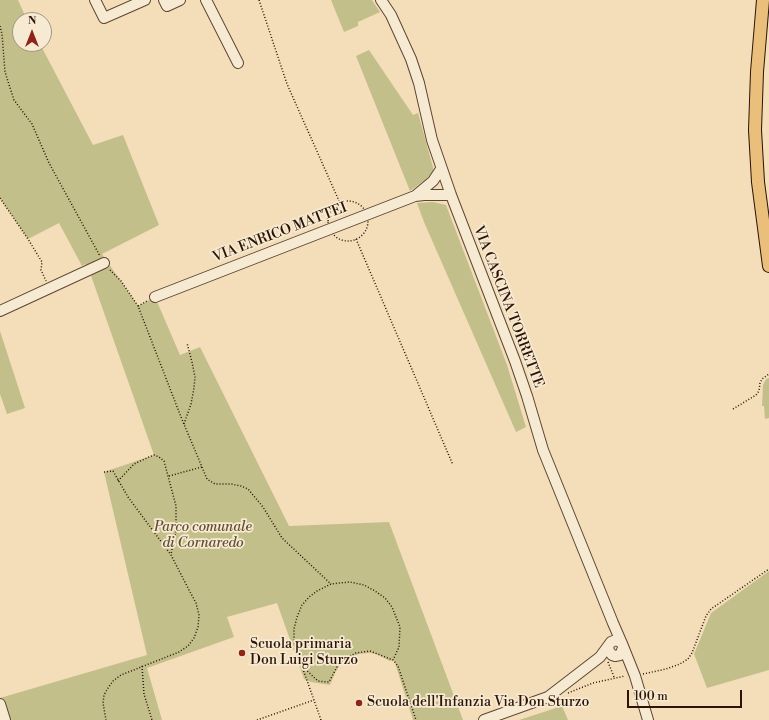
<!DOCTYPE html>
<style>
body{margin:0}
#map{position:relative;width:769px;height:720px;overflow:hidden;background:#f3deb9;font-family:"Libre Bodoni",serif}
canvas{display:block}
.north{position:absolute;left:12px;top:12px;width:40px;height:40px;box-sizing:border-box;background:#f7ead2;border:1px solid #a69480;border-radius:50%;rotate:0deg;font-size:11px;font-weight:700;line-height:16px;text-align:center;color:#2c1306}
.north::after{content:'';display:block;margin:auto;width:14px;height:18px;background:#8f2418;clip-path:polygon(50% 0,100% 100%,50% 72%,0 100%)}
.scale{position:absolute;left:627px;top:690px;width:115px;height:18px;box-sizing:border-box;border:2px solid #2c1306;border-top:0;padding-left:5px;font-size:12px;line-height:14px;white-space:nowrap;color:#2c1306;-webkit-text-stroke:3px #f7ead2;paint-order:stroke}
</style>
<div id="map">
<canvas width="769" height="720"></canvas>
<div class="north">N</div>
<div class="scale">100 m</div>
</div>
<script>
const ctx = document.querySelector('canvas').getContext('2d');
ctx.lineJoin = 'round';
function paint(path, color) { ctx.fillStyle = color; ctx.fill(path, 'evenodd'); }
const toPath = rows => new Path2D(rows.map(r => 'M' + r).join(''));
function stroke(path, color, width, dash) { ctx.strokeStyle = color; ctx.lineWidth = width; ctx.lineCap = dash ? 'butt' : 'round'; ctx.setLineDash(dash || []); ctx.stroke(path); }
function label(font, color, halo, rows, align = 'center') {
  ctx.font = font + ' "Libre Bodoni",serif'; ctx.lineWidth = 3.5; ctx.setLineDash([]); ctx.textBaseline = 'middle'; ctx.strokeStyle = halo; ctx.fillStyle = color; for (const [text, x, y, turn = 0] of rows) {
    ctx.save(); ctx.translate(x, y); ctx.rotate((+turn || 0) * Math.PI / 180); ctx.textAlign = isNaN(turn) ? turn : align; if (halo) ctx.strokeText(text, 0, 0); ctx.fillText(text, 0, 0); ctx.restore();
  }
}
const green = toPath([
 [0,0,18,0,27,20,20,20,20,44,40,44,93,145,123,135,159,225,102,254,138,306,155,297,180,355,200,347,289,526,389,522,463,720,413,720,394,660,390,661,376,654,369,653,359,654,349,658,341,663,335,673,330,685,311,682,304,679,277,603,227,617,234,637,147,668,162,720,5,720,0,704,0,698,147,655,104,472,154,455,89,270,85,264,82,266,59,223,28,239,0,198],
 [331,0,372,0,380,12,358,22,358,26,344,32],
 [369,50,413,115,418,113,434,171,425,180,410,191,356,56],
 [433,202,446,205,507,365,526,427,516,432,424,222,417,203],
 [0,331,25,408,7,414,0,394],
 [769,378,769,418,765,419,764,406,762,406,763,385,766,379],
 [769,571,769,670,707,688,694,654,711,613],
 [562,706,568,720,519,720]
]);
const path = toPath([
 [259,0,287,84,340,203],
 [0,26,2,34,5,72,14,100,32,124,49,163,100,256],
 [0,198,28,239,42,262,41,270,46,281],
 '328 221a20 20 0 1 1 40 0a20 20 0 1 1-40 0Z',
 [356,239,453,465],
 [110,270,121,281,138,306,181,417,207,479,215,484,231,484,241,486,248,489,263,507,282,538,331,584],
 [138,306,147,301],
 [733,409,756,395,759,391,760,383,762,379,769,374],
 [184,424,191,404,194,388,195,377,192,362,187,343],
 [104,472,113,471,128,497,171,555,189,590,196,603,199,615,198,627,194,638,188,646,179,652,121,675,113,681,108,688,104,695,103,703,106,720],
 [169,476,202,467],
 [118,481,134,464,149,457,154,455,159,457,164,461,176,506,176,531,171,554],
 [608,662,614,677],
 [142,666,144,694,152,720],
 [303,667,318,681,327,682,329,682,337,667,341,661,356,653,370,651,393,660,398,666,416,720],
 [643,674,666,669,680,664,688,659,692,653,706,616,711,609,769,569],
 [568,693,593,683,625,676],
 [257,720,314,700],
 [321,720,298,655,294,641,294,629,297,617,302,605,309,597,317,591,331,584,339,583,350,582,364,585,375,591,385,598,392,607,400,627,399,647,393,660]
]);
const minor = toPath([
 [95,0,104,18,145,0],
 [164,0,167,6,180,0],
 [206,0,238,63],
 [381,0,391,15,411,59,419,83,432,140,451,195,515,361,527,396,543,450,613,623,623,646,635,676,648,720],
 [415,196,433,181,441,169],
 [155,297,415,196,424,195,451,195],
 [0,311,104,263],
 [608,646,609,651,612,655,615,656,620,655,623,648],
 [0,704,5,720],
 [484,720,548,697,600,657,611,642,616,640,620,642]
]);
const major = toPath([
 [763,0,757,72,755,130,758,182,769,266]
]);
const markers = [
 [242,653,4,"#8f2418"],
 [359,703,4,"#8f2418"]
];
const streetNames = [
 ["VIA ENRICO MATTEI",280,233,-21],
 ["VIA CASCINA TORRETTE",508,307,69]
];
const parkNames = [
 ["Parco comunale",203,528],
 ["di Cornaredo",203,544]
];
const poiNames = [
 ["Scuola primaria",250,645],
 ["Don Luigi Sturzo",250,661],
 ["Scuola dell'Infanzia Via Don Sturzo",367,703]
];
paint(green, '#c3bf8a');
stroke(minor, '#5e4633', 12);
stroke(major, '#2c1306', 14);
stroke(path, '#2c1306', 1.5, [1, 2]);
stroke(minor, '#f7ead2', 10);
stroke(major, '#eabf7c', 12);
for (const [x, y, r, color] of markers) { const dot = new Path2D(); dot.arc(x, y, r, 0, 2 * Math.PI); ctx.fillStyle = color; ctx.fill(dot); stroke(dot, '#f7ead2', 1.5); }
label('14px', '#2c1306', '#f7ead2', streetNames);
label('italic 14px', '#614f34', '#f7ead2', parkNames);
label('14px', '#2c1306', '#f7ead2', poiNames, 'left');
</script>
